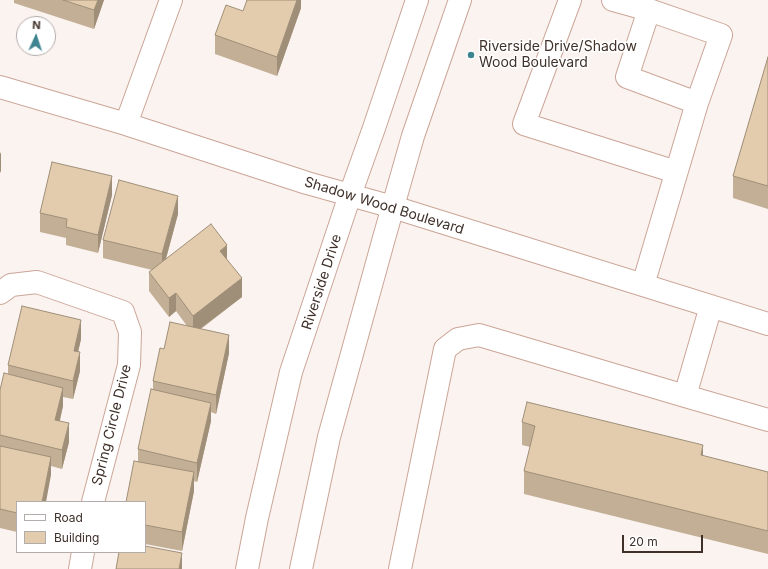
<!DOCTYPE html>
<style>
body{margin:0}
#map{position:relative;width:768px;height:569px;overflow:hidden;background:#fbf3f0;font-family:Inter,sans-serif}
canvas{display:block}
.legend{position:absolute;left:16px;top:501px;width:130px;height:52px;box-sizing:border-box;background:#fff;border:1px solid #b2acaa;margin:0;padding:5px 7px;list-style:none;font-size:12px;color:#3f302a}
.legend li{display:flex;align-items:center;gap:8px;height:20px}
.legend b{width:20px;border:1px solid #b2acaa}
.north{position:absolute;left:16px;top:16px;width:40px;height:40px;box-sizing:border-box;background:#fff;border:1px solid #b2acaa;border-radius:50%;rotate:3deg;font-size:11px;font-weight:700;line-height:16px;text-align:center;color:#3f302a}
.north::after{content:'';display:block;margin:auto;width:14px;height:18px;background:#3f8491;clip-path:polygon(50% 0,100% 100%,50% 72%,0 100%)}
.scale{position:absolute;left:622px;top:535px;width:81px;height:18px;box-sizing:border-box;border:2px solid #3f302a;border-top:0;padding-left:5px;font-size:12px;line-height:14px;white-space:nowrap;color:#3f302a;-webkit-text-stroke:3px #fff;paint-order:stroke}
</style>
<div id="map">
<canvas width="768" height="569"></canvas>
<ul class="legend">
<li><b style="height:5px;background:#fff"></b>Road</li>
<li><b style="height:11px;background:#e3ccad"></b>Building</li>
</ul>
<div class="north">N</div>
<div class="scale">20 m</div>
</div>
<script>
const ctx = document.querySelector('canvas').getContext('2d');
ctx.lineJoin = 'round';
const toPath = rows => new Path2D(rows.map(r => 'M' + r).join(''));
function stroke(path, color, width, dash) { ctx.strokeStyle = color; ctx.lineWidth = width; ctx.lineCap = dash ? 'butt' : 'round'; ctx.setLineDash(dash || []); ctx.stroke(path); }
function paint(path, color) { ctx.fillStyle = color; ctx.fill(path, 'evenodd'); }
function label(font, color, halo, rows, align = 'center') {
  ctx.font = font + ' Inter,sans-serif'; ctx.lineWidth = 3; ctx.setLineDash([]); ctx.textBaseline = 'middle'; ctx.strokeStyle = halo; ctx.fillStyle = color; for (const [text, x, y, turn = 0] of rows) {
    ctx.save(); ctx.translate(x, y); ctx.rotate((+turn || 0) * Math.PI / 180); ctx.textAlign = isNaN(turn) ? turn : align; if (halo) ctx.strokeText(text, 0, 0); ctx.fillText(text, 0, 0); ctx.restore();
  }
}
const minor = toPath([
 [570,0,524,124,676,172],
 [613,0,649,10,721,35,697,103,643,285],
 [649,10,627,77,697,103],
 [0,87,126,124,307,183,393,207,768,324],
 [126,124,171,0],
 [0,293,11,285,37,282,123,312,130,332,129,365,93,502],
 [685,396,711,306],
 [80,569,83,552],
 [247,569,257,518,291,372,350,195,374,128,417,0],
 [301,569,329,437,384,238,413,136,460,0],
 [400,569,445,349,458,339,479,335,685,396,768,420]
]);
const wall = toPath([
 [14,0,104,0,94,29,14,3],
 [301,0,301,8,277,76,215,54,215,35,243,11],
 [768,57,768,209,733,198,733,176],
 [112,195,98,253,66,245,66,238,40,232,40,213],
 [178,214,166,259,227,259,242,297,201,329,229,353,216,414,211,412,211,421,197,482,194,481,194,491,182,551,145,544,145,502,138,462,138,449,153,389,153,381,164,349,187,326,176,311,169,317,149,291,149,272,152,270,103,258,103,240],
 [81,339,78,352,80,371,73,399,63,397,63,406,60,421,69,442,62,469,51,466,51,475,17,502,17,532,0,528,0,390,8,374,8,365],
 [522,422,703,456,768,472,768,554,524,494,524,471,530,447,522,445]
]);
const shadedWall = toPath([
 [98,0,104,0,94,29,94,10],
 [297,0,301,0,301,8,277,76,277,57],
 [1,152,1,171,0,173,0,154],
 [112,176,112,195,98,253,98,235],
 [178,196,178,214,162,273,162,254],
 [227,245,227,264,220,251],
 [242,278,242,297,193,334,193,316],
 [176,293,176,311,169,317,169,298],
 [81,320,81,339,74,370,74,351],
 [229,335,229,353,216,414,216,395],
 [80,352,80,371,73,399,73,381],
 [63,388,63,406,55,439,55,420],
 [211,403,211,421,197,482,197,463],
 [69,423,69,442,62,469,62,450],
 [703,445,703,468,701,455],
 [51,457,51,475,46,502,42,502],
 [194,472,194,491,182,551,182,532],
 [182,553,182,569,179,569]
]);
const building = toPath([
 [63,0,98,0,94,10,63,0],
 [247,0,297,0,277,57,215,35,226,5,243,11,247,0],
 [768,57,768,186,733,176,768,57],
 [52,162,112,176,98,235,66,227,67,219,40,213,52,162],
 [119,180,178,196,162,254,103,240,119,180],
 [211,224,227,245,220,251,242,278,193,316,176,293,169,298,149,272,211,224],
 [22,306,81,320,74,351,80,352,73,381,8,365,22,306],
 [170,322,229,335,216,395,153,381,160,348,164,349,170,322],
 [4,373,63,388,55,420,69,423,62,450,0,435,0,390,4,373],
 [151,389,211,403,197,463,138,449,151,389],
 [527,402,703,445,701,455,768,472,768,531,524,471,535,426,522,422,527,402],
 [0,446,51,457,42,502,17,502,17,513,0,509,0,446],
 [134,461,194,472,182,532,145,525,145,502,126,502,134,461],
 [145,546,182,553,179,569,116,569,119,552,145,552,145,546]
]);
const markers = [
 [471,55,4,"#3f8491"]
];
const poiNames = [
 ["Riverside Drive/Shadow",479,47],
 ["Wood Boulevard",479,63]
];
const streetNames = [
 ["Shadow Wood Boulevard",384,206,17],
 ["Riverside Drive",322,282,-72],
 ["Spring Circle Drive",112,425,-76]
];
stroke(minor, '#cba597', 24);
stroke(minor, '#fff', 22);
paint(wall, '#c3af95');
paint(shadedWall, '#9f8f79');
paint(building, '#e3ccad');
stroke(building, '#9f8f79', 1);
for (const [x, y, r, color] of markers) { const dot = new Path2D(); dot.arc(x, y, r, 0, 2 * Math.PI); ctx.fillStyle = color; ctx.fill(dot); stroke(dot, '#fff', 1.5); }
label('14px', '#3f302a', '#fff', poiNames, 'left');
label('14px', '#3f302a', '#fff', streetNames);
</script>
